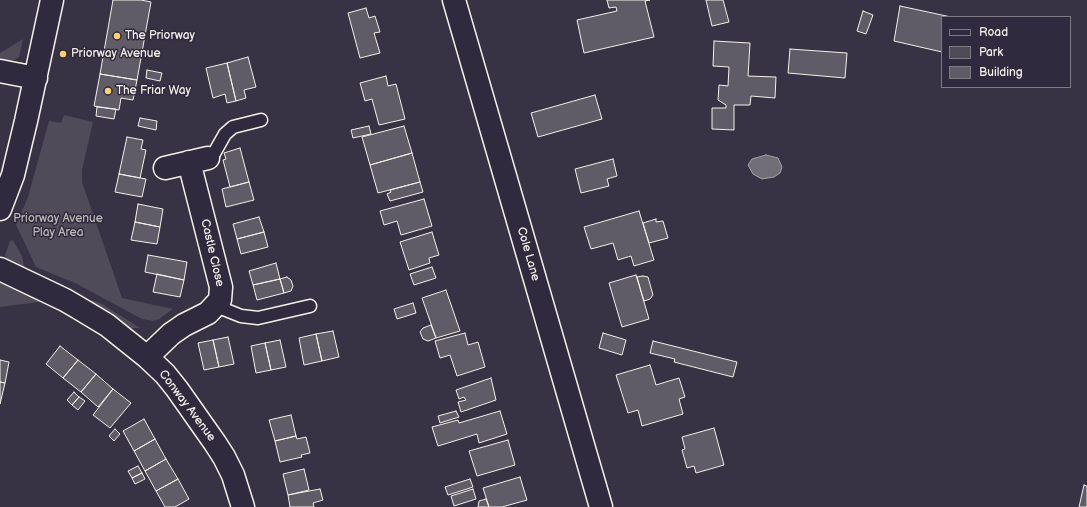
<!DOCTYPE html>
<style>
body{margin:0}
#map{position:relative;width:1087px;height:507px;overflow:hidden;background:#373244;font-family:"Balsamiq Sans",sans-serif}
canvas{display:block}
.legend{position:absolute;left:941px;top:16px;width:130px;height:72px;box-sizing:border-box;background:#2f2a3d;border:1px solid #7e7a81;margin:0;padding:5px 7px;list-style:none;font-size:12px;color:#f4f1e8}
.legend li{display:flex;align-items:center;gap:8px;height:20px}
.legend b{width:20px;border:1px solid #7e7a81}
</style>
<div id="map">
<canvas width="1087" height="507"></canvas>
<ul class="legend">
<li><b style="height:5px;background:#2f2a3d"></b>Road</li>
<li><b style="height:11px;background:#504b59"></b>Park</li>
<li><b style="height:11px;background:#5f5c67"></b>Building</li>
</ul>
</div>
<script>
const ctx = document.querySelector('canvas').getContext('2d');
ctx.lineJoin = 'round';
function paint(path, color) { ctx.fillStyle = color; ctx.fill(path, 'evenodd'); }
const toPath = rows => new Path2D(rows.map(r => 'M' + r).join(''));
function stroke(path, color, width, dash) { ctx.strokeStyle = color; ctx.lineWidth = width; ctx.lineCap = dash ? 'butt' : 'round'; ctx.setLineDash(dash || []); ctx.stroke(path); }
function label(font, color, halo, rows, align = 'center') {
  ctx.font = font + ' "Balsamiq Sans",sans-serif'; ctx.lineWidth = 3; ctx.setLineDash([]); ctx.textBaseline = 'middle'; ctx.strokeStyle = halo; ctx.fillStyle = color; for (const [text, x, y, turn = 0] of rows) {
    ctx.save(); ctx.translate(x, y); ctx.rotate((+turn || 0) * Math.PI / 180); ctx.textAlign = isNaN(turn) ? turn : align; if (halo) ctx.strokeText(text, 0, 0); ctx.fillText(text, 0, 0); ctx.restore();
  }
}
const green = toPath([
 [23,39,19,57,12,61,0,61,0,53],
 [64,115,93,122,82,170,82,182,122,298,173,309,159,319,153,321,142,319,77,284,36,267,16,225,28,197,49,121,61,123],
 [13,240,22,256,25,270,11,264,6,259,5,255,10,241],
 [0,283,6,284,40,299,39,302,0,307],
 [92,300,102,304,140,328,131,328,123,325,89,302]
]);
const water = toPath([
 [766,155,778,158,782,167,780,173,774,177,762,179,753,174,748,165,752,159,766,155]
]);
const building = toPath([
 [113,0,141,0,151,2,137,80,100,74,113,0],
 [607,0,650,0,645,1,654,37,584,53,577,20,617,11,616,7,609,8,607,0],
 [706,0,723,0,729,22,712,26,706,0],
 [900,6,951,17,942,17,942,52,894,41,900,6],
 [366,8,369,18,375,16,380,32,374,33,380,53,360,58,348,13,366,8],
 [863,11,873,15,866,34,857,31,863,11],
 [714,41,750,43,748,76,776,77,775,98,751,96,750,105,734,105,734,130,712,129,712,108,726,108,726,105,718,100,719,85,728,86,729,67,713,66,714,41],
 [790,49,847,53,845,78,788,73,790,49],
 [248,57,256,87,244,90,246,98,236,101,227,63,248,57],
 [227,63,236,101,227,103,225,94,213,98,206,68,227,63],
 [147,70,162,73,160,81,146,78,147,70],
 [100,74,137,80,133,100,121,98,119,110,94,106,100,74],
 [386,76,388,86,396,84,405,119,379,125,372,99,365,101,360,83,386,76],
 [595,95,602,119,538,137,531,113,595,95],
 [97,107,116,109,114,119,96,116,97,107],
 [140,118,157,121,156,130,138,126,140,118],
 [369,126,371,134,353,138,351,130,369,126],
 [404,126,412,153,370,165,362,137,404,126],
 [127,137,143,140,141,149,146,150,140,178,119,174,127,137],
 [240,148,249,182,230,187,223,160,226,159,224,153,240,148],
 [412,153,420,182,378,193,370,165,412,153],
 [613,159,617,176,607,179,609,186,581,193,575,169,613,159],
 [119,174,146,179,142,197,115,192,119,174],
 [249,182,254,200,226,207,222,189,249,182],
 [420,182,423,192,390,201,387,194,391,192,390,190,420,182],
 [424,199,432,226,401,235,397,221,384,225,380,211,424,199],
 [138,204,163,209,160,227,135,222,138,204],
 [639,211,654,260,634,266,631,256,618,260,613,243,591,249,584,227,639,211],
 [259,217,264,232,237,239,233,224,259,217],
 [656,219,656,222,663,221,668,238,649,243,643,223,656,219],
 [135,222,160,227,157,244,131,240,135,222],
 [264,232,268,247,241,254,237,239,264,232],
 [432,232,439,255,429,258,430,263,409,270,400,242,432,232],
 [148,255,187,262,184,280,145,272,148,255],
 [276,263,280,279,253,285,249,271,276,263],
 [432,267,436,278,414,285,410,274,432,267],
 [157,274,184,280,180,297,153,292,157,274],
 [636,275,649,319,622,327,609,283,636,275],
 [643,276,648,277,653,295,650,299,644,301,637,277,643,276],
 [287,277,291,280,293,286,291,291,284,293,280,279,287,277],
 [280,279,284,293,257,300,253,285,280,279],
 [446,290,460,331,436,338,422,298,446,290],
 [413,303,416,313,397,319,394,309,413,303],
 [431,325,436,338,428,341,423,339,420,332,423,328,431,325],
 [333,331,339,357,322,361,316,334,333,331],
 [465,333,468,345,478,342,485,367,457,376,450,355,440,358,435,341,465,333],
 [603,333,626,340,622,355,599,348,603,333],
 [316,334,322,361,304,365,299,338,316,334],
 [228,337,234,364,219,367,213,340,228,337],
 [213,340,219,367,204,370,198,343,213,340],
 [280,340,286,367,271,370,265,343,280,340],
 [653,341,737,362,733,377,674,362,675,359,650,353,653,341],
 [265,343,271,370,256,373,251,346,265,343],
 [60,346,78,360,63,378,46,364,60,346],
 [0,360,9,362,5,383,0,382,0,360],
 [78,360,96,374,81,392,63,378,78,360],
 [650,365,656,385,679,378,685,397,679,399,683,414,642,426,638,410,628,413,616,375,650,365],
 [96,374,113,389,98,407,81,392,96,374],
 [491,378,496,400,461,412,458,402,466,400,464,397,459,399,456,390,491,378],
 [0,382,5,383,0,404,0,382],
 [113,389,131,403,110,428,93,415,113,389],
 [74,392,79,397,72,405,67,400,74,392],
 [79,397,85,401,78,410,72,405,79,397],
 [456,411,459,417,440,423,438,416,456,411],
 [500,411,507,434,479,443,477,434,438,446,432,427,458,420,459,423,500,411],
 [291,415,296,436,275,441,269,420,291,415],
 [144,419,155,439,134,451,123,431,144,419],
 [714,428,724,465,696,473,694,466,687,468,682,450,685,449,682,437,714,428],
 [115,429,120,434,114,441,109,436,115,429],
 [296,436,297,439,306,437,310,453,301,455,302,457,280,462,275,441,296,436],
 [155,439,166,459,145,471,134,451,155,439],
 [508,440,515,465,477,476,469,451,508,440],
 [166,459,178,479,156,491,145,471,166,459],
 [138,466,142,473,132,478,128,471,138,466],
 [304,469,309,490,288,495,283,474,304,469],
 [142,473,145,479,135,484,132,478,142,473],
 [520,477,527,500,502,507,489,507,483,488,520,477],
 [178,479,189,499,175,507,165,507,156,491,178,479],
 [470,479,473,487,448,495,445,487,470,479],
 [1084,485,1087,486,1087,507,1079,507,1084,485],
 [320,489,323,500,313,503,314,507,290,507,288,495,320,489],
 [473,489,476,499,454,506,451,496,473,489],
 [486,499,489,507,478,507,479,501,486,499]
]);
const lane = toPath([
 [208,158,212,157,225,134,233,127,261,120],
 [216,306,241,316,258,318,310,306]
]);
const street = toPath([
 [454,0,601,507],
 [0,71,36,78],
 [165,168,208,158],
 [0,209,13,175,26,121,52,0],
 [0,269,65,300,77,307,107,325,147,357,165,374,177,389,215,443,224,457,233,475,243,507],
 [147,357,171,334,184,325,208,313,220,300,221,287,189,162]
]);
const markers = [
 [117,36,4,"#ffd166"],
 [63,54,4,"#ffd166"],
 [108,91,4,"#ffd166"]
];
const poiNames = [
 ["The Priorway",125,36],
 ["Priorway Avenue",71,54],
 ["The Friar Way",116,91]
];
const parkNames = [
 ["Priorway Avenue",58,219],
 ["Play Area",58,233]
];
const streetNames = [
 ["Castle Close",212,253,77],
 ["Cole Lane",528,254,74],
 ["Conway Avenue",187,406,53]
];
paint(green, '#504b59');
paint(water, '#726e77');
stroke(water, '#a6a2a4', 1);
paint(building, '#5f5c67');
stroke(building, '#f4f1e8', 1);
stroke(lane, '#f4f1e8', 15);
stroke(street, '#f4f1e8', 25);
stroke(lane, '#2f2a3d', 12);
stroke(street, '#2f2a3d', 22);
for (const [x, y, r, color] of markers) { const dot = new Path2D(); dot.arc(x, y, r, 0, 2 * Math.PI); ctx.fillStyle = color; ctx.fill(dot); stroke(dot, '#2f2a3d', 1.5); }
label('12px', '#f4f1e8', '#2f2a3d', poiNames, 'left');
label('12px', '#bbb7b6', '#2f2a3d', parkNames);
label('12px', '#f4f1e8', '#2f2a3d', streetNames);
</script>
